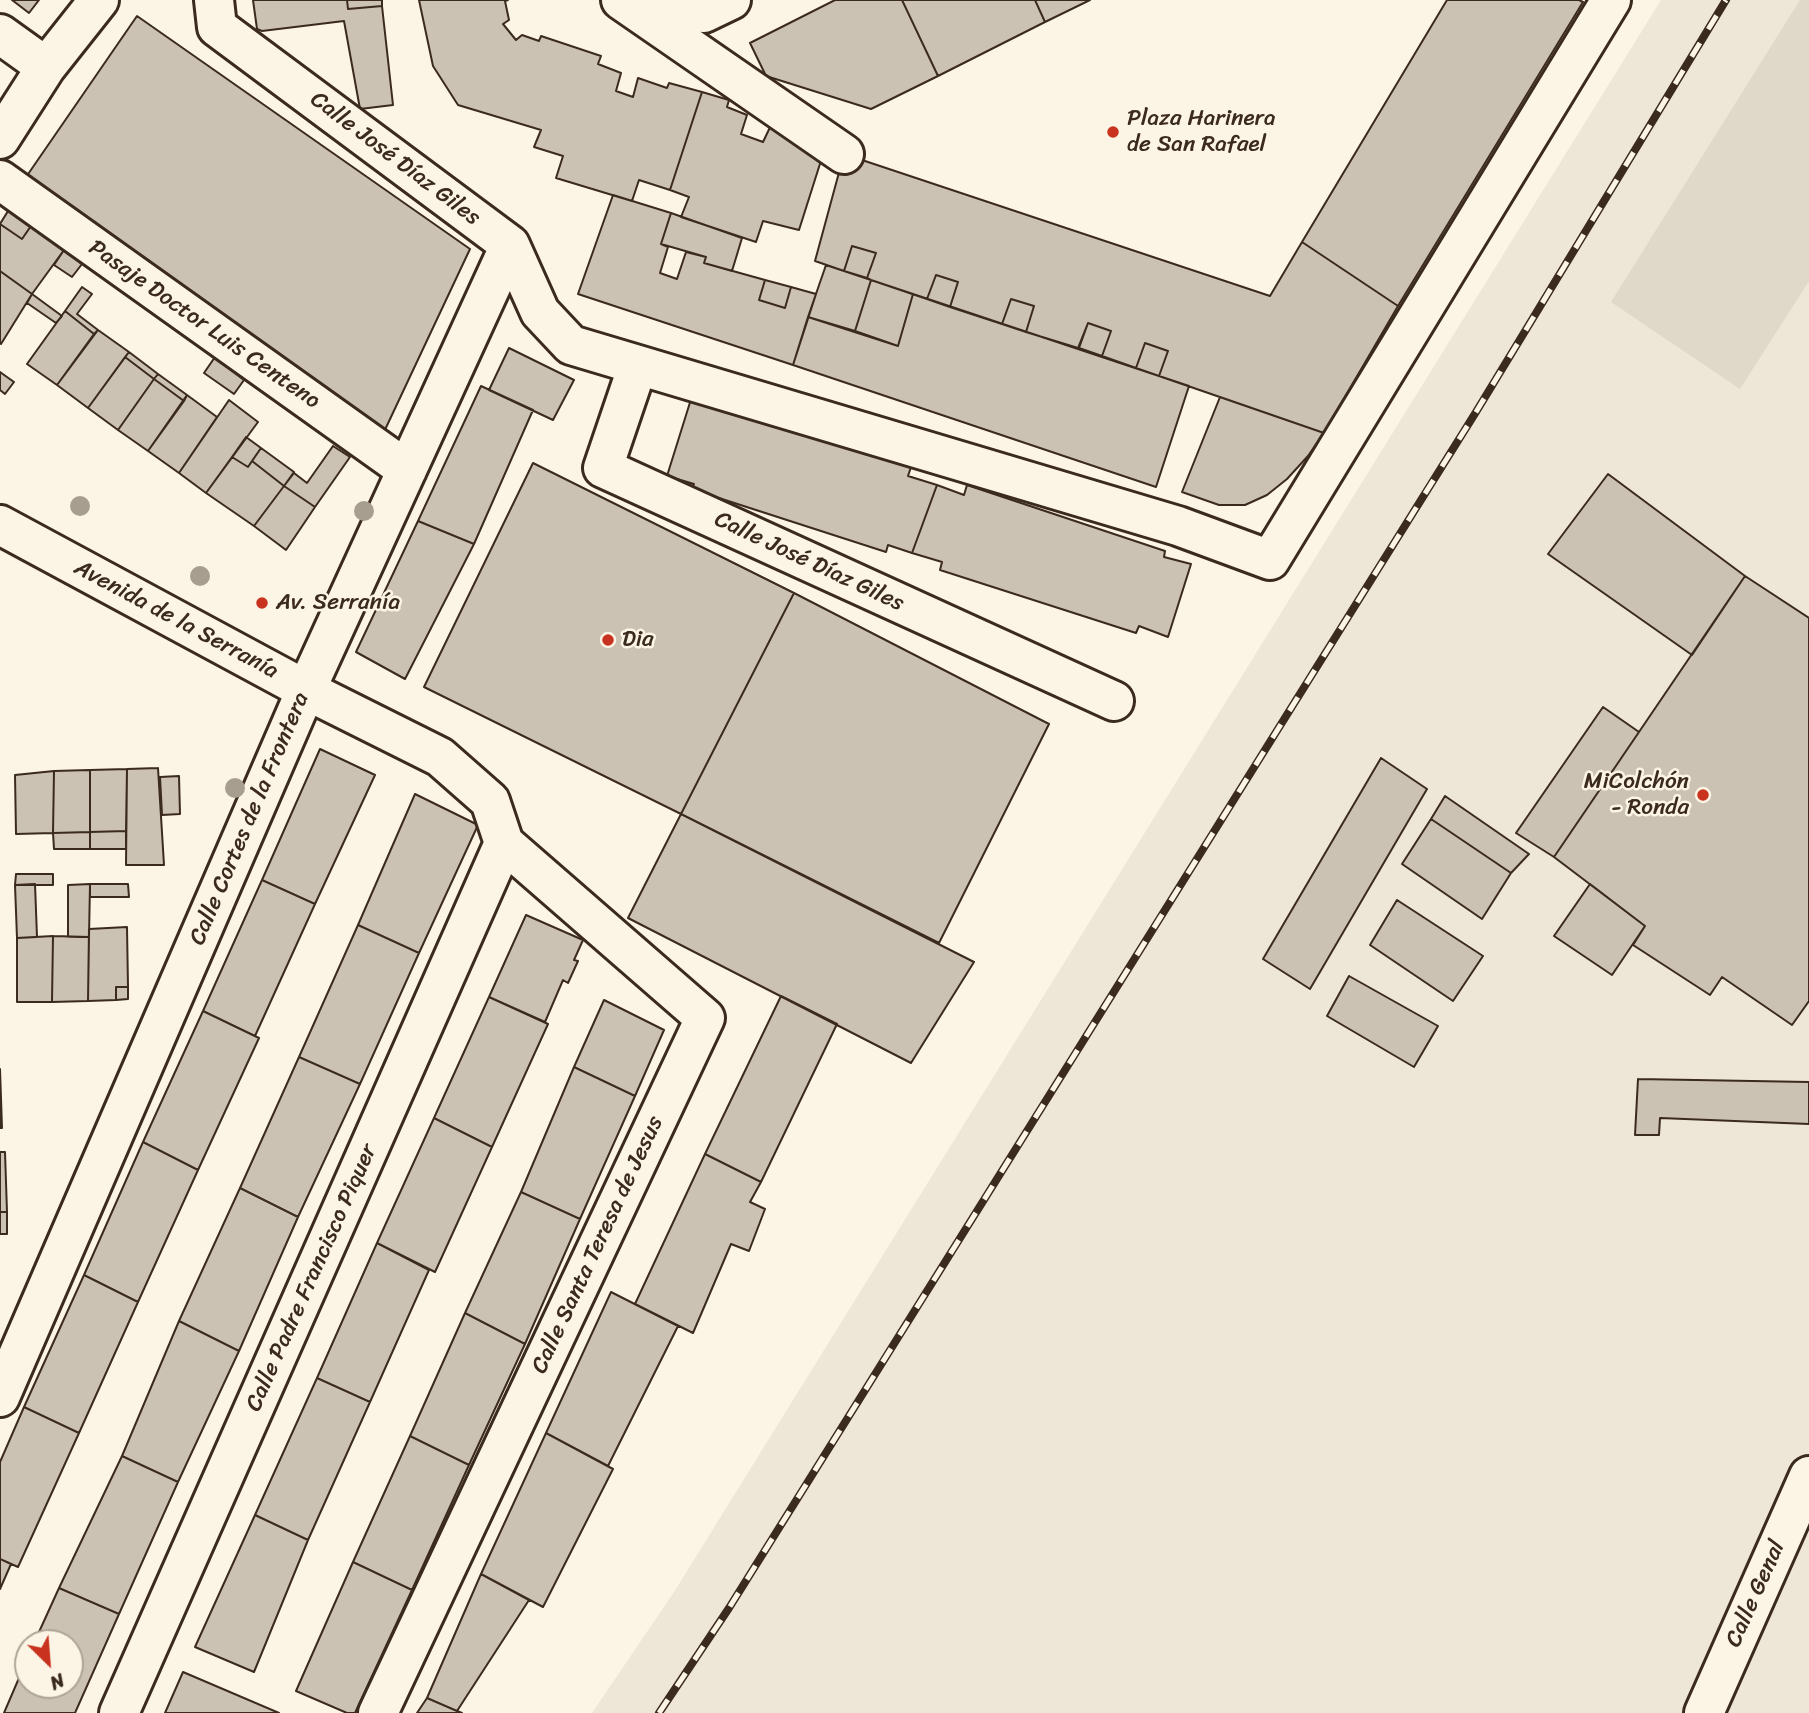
<!DOCTYPE html>
<meta charset="utf-8">
<style>
body{margin:0}
#map{position:relative;width:1809px;height:1713px;overflow:hidden;background:#fcf5e5;font-family:Sriracha,sans-serif}
canvas{display:block}
.north{position:absolute;left:14px;top:1629px;width:70px;height:70px;box-sizing:border-box;background:#fcf5e5;border:2px solid #afa495;border-radius:50%;rotate:155deg;font-size:19px;font-weight:700;line-height:28px;text-align:center;color:#3b2a1e}
.north::after{content:'';display:block;margin:auto;width:24px;height:32px;background:#c8321e;clip-path:polygon(50% 0,100% 100%,50% 72%,0 100%)}
</style>
<div id="map">
<canvas width="1809" height="1713"></canvas>
<div class="north">N</div>
</div>
<script>
const ctx = document.querySelector('canvas').getContext('2d');
ctx.lineJoin = 'round';
function paint(path, color) { ctx.fillStyle = color; ctx.fill(path, 'evenodd'); }
const toPath = rows => new Path2D(rows.map(r => 'M' + r).join(''));
function stroke(path, color, width, dash) { ctx.strokeStyle = color; ctx.lineWidth = width; ctx.lineCap = dash ? 'butt' : 'round'; ctx.setLineDash(dash || []); ctx.stroke(path); }
function label(font, color, halo, rows, align = 'center') {
  ctx.font = font + ' Sriracha,sans-serif'; ctx.lineWidth = 5; ctx.setLineDash([]); ctx.textBaseline = 'middle'; ctx.strokeStyle = halo; ctx.fillStyle = color; for (const [text, x, y, turn = 0] of rows) {
    ctx.save(); ctx.translate(x, y); ctx.rotate((+turn || 0) * Math.PI / 180); ctx.textAlign = isNaN(turn) ? turn : align; if (halo) ctx.strokeText(text, 0, 0); ctx.fillText(text, 0, 0); ctx.restore();
  }
}
const built = toPath([
 [1661,0,1809,0,1809,1713,592,1713,674,1592]
]);
const green = toPath([
 [1800,0,1809,0,1809,281,1740,389,1611,302]
]);
const building = toPath([
 [12,0,39,0,29,13,12,0],
 [253,0,347,0,348,9,382,6,393,105,360,109,344,21,262,31,257,29,253,0],
 [347,0,382,0,382,6,348,9,347,0],
 [419,0,508,0,505,1,509,20,503,24,516,40,522,35,539,41,541,36,601,56,598,64,621,73,616,91,633,97,638,78,667,88,669,83,702,92,670,190,639,180,632,201,556,178,563,156,534,147,541,130,458,105,433,66,419,0],
 [835,0,902,0,938,76,871,109,766,76,750,43,835,0],
 [902,0,1035,0,1045,22,938,76,902,0],
 [1035,0,1090,0,1045,22,1035,0],
 [1447,0,1579,0,1583,2,1398,306,1302,242,1447,0],
 [137,16,470,249,383,434,24,180,137,16],
 [702,92,729,100,727,107,747,115,741,134,763,142,773,121,825,148,799,230,763,221,756,242,681,217,689,197,670,190,702,92],
 [844,154,1270,296,1302,242,1398,306,1324,433,1159,376,1168,351,1145,343,1136,368,1102,356,1111,331,1088,323,1078,348,1026,332,1034,306,1011,299,1002,324,950,307,958,282,936,275,927,299,871,280,867,278,876,253,852,246,844,271,815,261,844,154],
 [613,195,671,213,661,244,668,247,660,273,677,279,686,252,706,257,704,263,765,280,759,300,785,308,791,287,816,294,793,365,578,294,613,195],
 [13,203,35,220,22,239,0,224,13,203],
 [671,213,742,238,732,271,704,263,706,257,661,244,671,213],
 [0,224,22,239,31,226,64,250,32,294,0,271,0,224],
 [852,246,876,253,867,278,844,271,852,246],
 [64,250,82,264,72,277,54,265,64,250],
 [826,265,871,280,855,331,808,317,826,265],
 [0,271,32,294,1,344,0,343,0,271],
 [936,275,958,282,950,307,927,299,936,275],
 [765,280,791,287,785,308,759,300,765,280],
 [871,280,913,294,898,346,855,331,871,280],
 [82,287,92,294,77,314,98,330,94,334,65,311,82,287],
 [32,294,62,316,56,323,27,303,32,294],
 [913,294,1189,386,1156,487,793,365,808,317,898,346,913,294],
 [1011,299,1034,306,1026,332,1002,324,1011,299],
 [65,311,94,334,57,385,27,364,65,311],
 [1088,323,1111,331,1102,356,1079,348,1088,323],
 [98,330,129,352,88,408,57,385,98,330],
 [1145,343,1168,351,1159,376,1136,368,1145,343],
 [509,348,574,380,553,420,489,390,509,348],
 [129,352,158,374,154,379,125,357,129,352],
 [125,357,154,379,118,430,88,408,125,357],
 [215,357,244,380,234,394,204,373,215,357],
 [0,372,14,382,5,394,0,390,0,372],
 [158,374,187,395,184,401,154,379,158,374],
 [154,379,184,401,148,451,118,430,154,379],
 [481,386,533,410,474,544,418,521,481,386],
 [187,395,217,417,179,473,148,451,187,395],
 [692,396,911,467,908,476,937,485,912,553,888,545,886,552,691,489,694,484,667,476,692,396],
 [1220,397,1324,433,1308,456,1287,479,1267,495,1245,505,1219,505,1182,492,1220,397],
 [229,400,258,422,206,493,179,473,229,400],
 [246,437,261,448,248,467,232,457,246,437],
 [333,446,350,457,315,507,284,486,294,473,307,483,333,446],
 [261,448,294,472,284,486,252,461,261,448],
 [232,457,248,467,252,461,284,486,254,526,206,493,232,457],
 [533,463,794,593,681,814,424,687,533,463],
 [1608,474,1745,576,1692,655,1548,554,1608,474],
 [937,485,964,495,967,485,1165,551,1164,557,1191,564,1168,637,1139,626,1136,633,940,570,942,562,912,553,937,485],
 [284,486,315,507,286,550,254,526,284,486],
 [418,521,474,544,405,679,356,652,418,521],
 [1745,576,1809,618,1809,1001,1792,1025,1722,977,1710,995,1633,945,1645,926,1554,857,1745,576],
 [794,593,1049,724,939,943,681,814,794,593],
 [1603,707,1639,732,1554,857,1516,833,1603,707],
 [320,749,375,775,315,904,262,880,320,749],
 [1381,758,1427,789,1310,989,1263,959,1381,758],
 [158,768,164,865,126,865,127,769,158,768],
 [127,769,126,831,90,832,90,770,127,769],
 [90,770,90,832,53,833,54,771,90,770],
 [54,771,53,833,16,834,15,775,54,771],
 [179,776,180,814,162,815,160,777,179,776],
 [415,794,478,825,419,953,358,925,415,794],
 [1445,796,1529,854,1511,873,1431,819,1445,796],
 [681,814,974,962,911,1063,628,918,681,814],
 [1431,819,1511,873,1482,919,1402,864,1431,819],
 [126,831,126,849,90,849,90,832,126,831],
 [90,832,90,849,54,849,53,833,90,832],
 [16,874,53,874,53,885,15,885,16,874],
 [262,880,315,904,255,1036,203,1011,262,880],
 [35,884,37,937,17,938,15,885,35,884],
 [90,884,128,884,129,897,90,897,90,884],
 [90,884,89,937,68,937,68,885,90,884],
 [1590,884,1645,926,1612,975,1554,936,1590,884],
 [1397,900,1483,956,1453,1001,1370,945,1397,900],
 [526,915,583,940,574,960,578,961,568,983,563,980,545,1022,489,997,526,915],
 [358,925,419,953,360,1084,299,1057,358,925],
 [127,927,128,987,116,987,116,1000,88,1001,89,929,127,927],
 [53,936,52,1002,17,1002,17,938,53,936],
 [53,936,89,937,88,1001,52,1002,53,936],
 [1349,976,1438,1026,1414,1067,1327,1016,1349,976],
 [116,987,128,987,128,999,116,1000,116,987],
 [781,996,837,1024,761,1182,705,1154,781,996],
 [489,997,548,1024,492,1147,434,1118,489,997],
 [604,1000,664,1030,635,1096,574,1067,604,1000],
 [203,1011,259,1038,198,1170,143,1142,203,1011],
 [299,1057,360,1084,298,1217,240,1188,299,1057],
 [574,1067,635,1096,580,1219,521,1192,574,1067],
 [0,1069,2,1128,0,1128,0,1069],
 [1638,1079,1809,1082,1809,1124,1660,1118,1659,1135,1635,1135,1638,1079],
 [434,1118,492,1147,435,1272,377,1243,434,1118],
 [143,1142,198,1170,138,1302,84,1275,143,1142],
 [0,1152,5,1152,7,1212,0,1212,0,1152],
 [705,1154,761,1182,750,1202,765,1209,749,1251,731,1244,693,1333,635,1304,705,1154],
 [240,1188,298,1217,239,1351,179,1321,240,1188],
 [521,1192,580,1219,525,1344,465,1313,521,1192],
 [0,1212,7,1212,7,1234,0,1234,0,1212],
 [377,1243,429,1270,370,1402,317,1378,377,1243],
 [84,1275,138,1302,79,1433,24,1407,84,1275],
 [611,1292,678,1326,608,1466,546,1433,611,1292],
 [465,1313,525,1344,469,1465,410,1436,465,1313],
 [179,1321,239,1351,178,1482,122,1456,179,1321],
 [317,1378,370,1402,308,1540,255,1515,317,1378],
 [24,1407,79,1433,18,1567,0,1559,0,1462,24,1407],
 [546,1433,613,1469,543,1607,481,1574,546,1433],
 [410,1436,469,1465,412,1590,353,1562,410,1436],
 [122,1456,178,1482,119,1614,59,1588,122,1456],
 [255,1515,308,1540,254,1672,195,1647,255,1515],
 [0,1559,11,1564,0,1589,0,1559],
 [353,1562,412,1590,355,1713,347,1713,296,1691,353,1562],
 [481,1574,529,1600,457,1711,427,1698,481,1574],
 [59,1588,119,1614,75,1713,4,1713,28,1657,28,1685,70,1685,70,1643,34,1643,59,1588],
 [183,1672,279,1713,165,1713,183,1672],
 [427,1698,457,1711,462,1713,417,1713,427,1698]
]);
const minor = toPath([
 [214,0,217,27,510,245,540,312,571,345,1178,526,1270,560,1611,0],
 [621,0,844,154],
 [647,0,704,13,731,0],
 [0,34,46,67],
 [0,139,46,67,99,0],
 [0,180,407,470],
 [638,365,603,468,1114,701],
 [0,525,306,690,440,757,490,801,504,843],
 [0,1397,306,690,510,245],
 [119,1713,504,843],
 [378,1713,705,1018,504,843]
]);
const major = toPath([
 [1704,1713,1809,1476]
]);
const rail = toPath([
 [659,1713,729,1608,1476,412,1726,0]
]);
const trees = [
 [80,506],
 [364,511],
 [200,576],
 [235,788]
];
const markers = [
 [1113,132,7,"#c8321e"],
 [262,603,7,"#c8321e"],
 [608,640,7,"#c8321e"],
 [1703,795,7,"#c8321e"]
];
const poiNames = [
 ["Plaza Harinera",1127,119],
 ["de San Rafael",1127,145],
 ["Av. Serranía",276,603],
 ["Dia",622,640],
 ["MiColchón",1689,782,"right"],
 ["- Ronda",1689,808,"right"]
];
const streetNames = [
 ["Calle José Díaz Giles",395,159,37],
 ["Pasaje Doctor Luis Centeno",204,325,35],
 ["Calle José Díaz Giles",809,562,25],
 ["Avenida de la Serranía",176,620,28],
 ["Calle Cortes de la Frontera",250,819,-67],
 ["Calle Santa Teresa de Jesus",598,1245,-65],
 ["Calle Padre Francisco Piquer",312,1278,-66],
 ["Calle Genal",1756,1594,-66]
];
paint(built, '#eee6d6');
paint(green, '#e0d8c8');
paint(building, '#ccc2b3');
stroke(building, '#3b2a1e', 2);
stroke(minor, '#3b2a1e', 44);
stroke(major, '#3b2a1e', 44);
stroke(minor, '#fcf5e5', 38);
stroke(major, '#fcf5e5', 38);
stroke(rail, '#3b2a1e', 8);
stroke(rail, '#fcf5e5', 5, [16]);
ctx.fillStyle = '#a89e8f';
for (const [x, y] of trees) { ctx.beginPath(); ctx.arc(x, y, 10, 0, 2 * Math.PI); ctx.fill(); }
for (const [x, y, r, color] of markers) { const dot = new Path2D(); dot.arc(x, y, r, 0, 2 * Math.PI); ctx.fillStyle = color; ctx.fill(dot); stroke(dot, '#fcf5e5', 2.5); }
label('23px', '#3b2a1e', '#fcf5e5', poiNames, 'left');
label('23px', '#3b2a1e', '#fcf5e5', streetNames);
</script>
